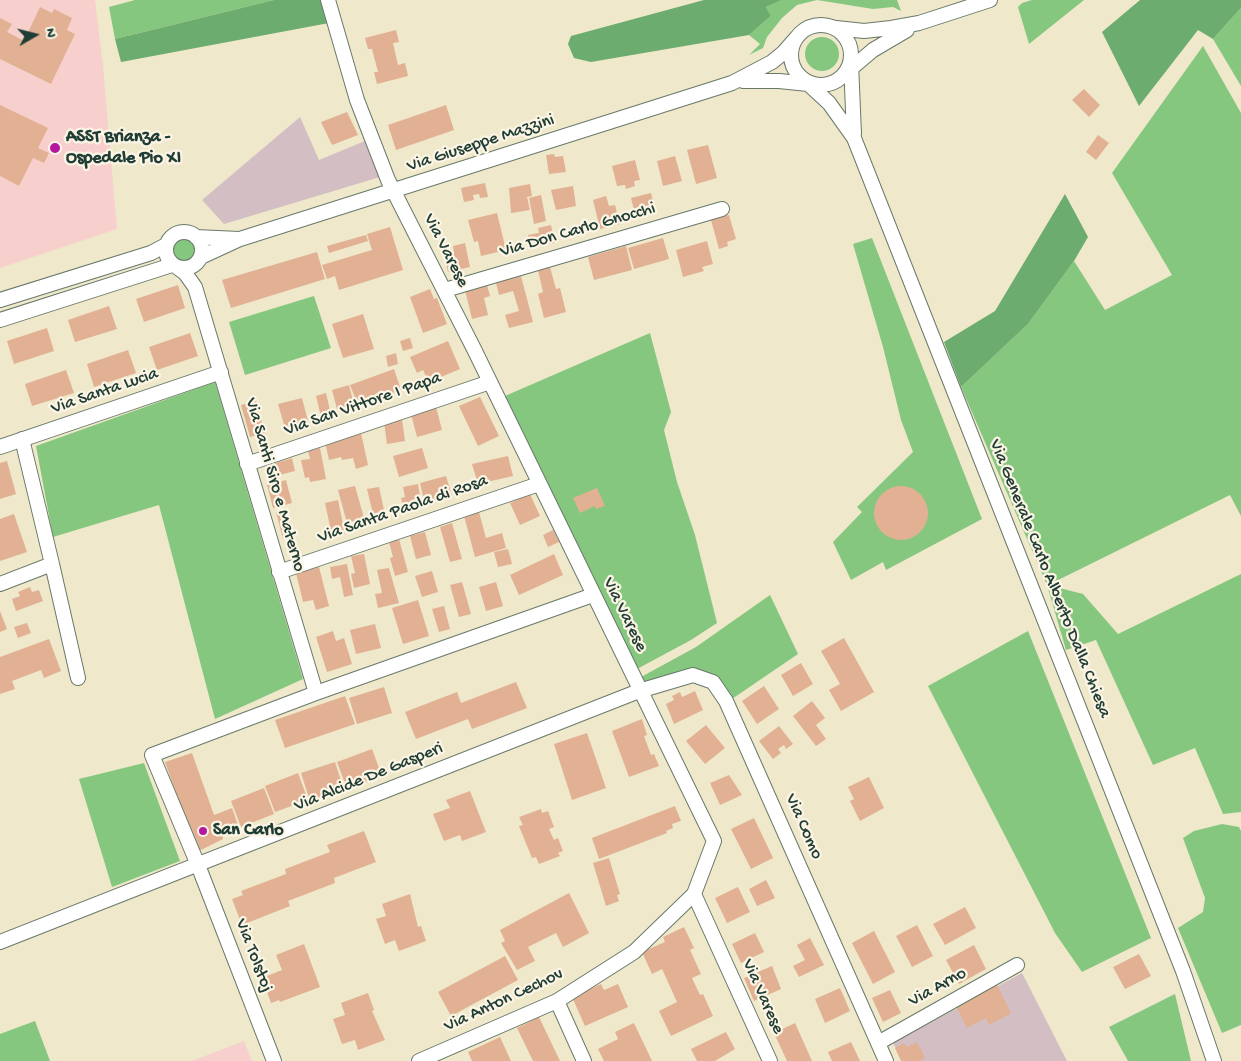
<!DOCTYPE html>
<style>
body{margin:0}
#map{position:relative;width:1241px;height:1061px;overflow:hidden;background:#efe8cb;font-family:"Gochi Hand",sans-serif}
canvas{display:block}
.north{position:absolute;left:10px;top:10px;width:50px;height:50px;-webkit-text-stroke:4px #fcf5e5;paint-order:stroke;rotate:82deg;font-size:14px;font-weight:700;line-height:20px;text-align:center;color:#1f3d34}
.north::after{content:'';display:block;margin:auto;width:18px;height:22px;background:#1f3d34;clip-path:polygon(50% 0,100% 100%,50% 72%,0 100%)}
</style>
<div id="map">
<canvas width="1241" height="1061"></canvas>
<div class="north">N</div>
</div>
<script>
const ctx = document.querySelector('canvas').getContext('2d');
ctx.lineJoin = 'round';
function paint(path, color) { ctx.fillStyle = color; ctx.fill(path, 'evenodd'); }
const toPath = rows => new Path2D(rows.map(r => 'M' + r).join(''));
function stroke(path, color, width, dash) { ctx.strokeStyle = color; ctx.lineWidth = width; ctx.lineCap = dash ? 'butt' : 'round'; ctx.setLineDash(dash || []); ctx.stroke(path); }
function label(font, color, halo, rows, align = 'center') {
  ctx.font = font + ' "Gochi Hand",sans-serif'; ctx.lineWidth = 4.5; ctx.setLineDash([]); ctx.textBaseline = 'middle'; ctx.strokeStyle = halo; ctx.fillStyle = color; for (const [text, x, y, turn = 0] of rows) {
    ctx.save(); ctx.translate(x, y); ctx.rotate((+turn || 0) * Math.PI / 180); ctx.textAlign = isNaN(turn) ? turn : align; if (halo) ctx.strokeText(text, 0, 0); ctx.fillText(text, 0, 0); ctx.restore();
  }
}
const built = toPath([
 [0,0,95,0,103,66,117,229,0,268],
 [244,1041,252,1061,192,1061]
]);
const industrial = toPath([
 [300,117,319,160,365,141,380,177,224,224,202,200],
 [1022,973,1067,1061,902,1061,893,1043]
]);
const green = toPath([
 [135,0,274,0,115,39,109,7],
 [782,0,897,0,901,11,893,7,873,9,817,0,797,5,782,18,767,37,763,48,749,55,760,44,749,35,771,16,766,7],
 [1032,0,1084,0,1029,44,1018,7,1022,3],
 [1241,8,1241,86,1213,39],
 '805 54a17 17 0 1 1 34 0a17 17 0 1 1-34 0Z',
 [1203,46,1241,113,1241,516,1230,495,1048,585,1083,594,1118,634,1241,574,1241,812,1223,814,1195,748,1153,765,1096,640,1066,650,1047,585,961,387,1028,324,1074,261,1105,310,1172,275,1112,173],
 [872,238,982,519,886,570,883,562,851,580,833,542,862,512,857,507,913,452,901,420,883,347,853,244],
 '171 251a13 13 0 1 1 26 0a13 13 0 1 1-26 0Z',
 [314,296,331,348,245,375,229,322],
 [650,333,671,412,664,430,677,482,695,535,717,623,691,640,637,669,505,396],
 [215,382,303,679,215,719,159,505,53,537,36,446],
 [770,595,798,654,729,701,690,671,644,682,641,677,696,647],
 [1028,631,1151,938,1082,972,1055,933,928,686],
 [144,763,180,861,112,887,79,779],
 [1222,824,1239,827,1241,831,1241,1025,1222,1033,1178,928,1203,912,1205,898,1183,838,1194,831],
 [1175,994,1191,1061,1128,1061,1109,1027],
 [35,1021,50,1061,0,1061,0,1034]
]);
const forest = toPath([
 [274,0,322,0,329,23,121,62,115,39],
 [704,0,782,0,766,7,771,16,749,35,591,62,574,58,568,44,571,36],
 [1140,0,1241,0,1241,8,1213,39,1198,30,1139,106,1102,32],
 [1065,194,1088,237,1074,261,1028,324,961,387,944,342,995,311]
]);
const building = toPath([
 [40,7,52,13,54,9,72,18,67,30,75,34,51,84,0,59,0,18,12,24,7,32,24,41],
 [396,30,399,42,393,43,398,65,405,63,408,76,377,84,374,72,378,72,372,49,368,49,365,38],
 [1084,89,1100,105,1089,117,1072,100],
 [0,105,48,128,38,148,49,153,44,163,33,158,19,186,0,176],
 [446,105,454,130,396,150,388,125],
 [347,112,358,135,332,145,321,122],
 [1098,135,1109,143,1096,160,1086,152],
 [708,145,717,178,696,184,687,150],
 [554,154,555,157,563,156,566,172,549,174,546,155],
 [675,156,682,181,663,186,657,161],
 [635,160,640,180,634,181,635,186,626,189,625,185,617,186,612,166],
 [485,183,488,197,480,198,479,194,473,195,474,200,464,202,461,188],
 [530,184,532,196,527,197,530,210,511,213,509,188],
 [573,186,576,206,556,210,551,190],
 [651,193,656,213,636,218,631,198],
 [541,195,546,221,534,224,529,198],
 [606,196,609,206,615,205,620,224,600,229,593,200],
 [497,213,506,250,481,256,478,241,474,242,468,220],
 [729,215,736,239,727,242,728,246,719,249,711,220],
 [551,225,555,243,530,247,528,235,539,233,538,228],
 [390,227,403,270,339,290,335,276,327,279,322,265,372,250,367,234],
 [366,235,368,241,329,253,327,246],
 [663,238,669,259,634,269,628,248],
 [707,241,713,264,702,267,704,271,683,277,676,250],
 [465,243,470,267,448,272,444,255,454,253,453,246],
 [626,246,632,270,594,280,588,257],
 [317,252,325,279,231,308,222,280],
 [550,267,556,289,560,288,566,312,544,318,538,294,543,292,538,270],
 [521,276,533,322,509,328,505,315,519,311,513,291,499,295,496,283],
 [178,285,185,308,144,322,136,299],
 [487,285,490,296,484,298,488,315,472,319,465,290],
 [430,289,434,299,437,298,447,324,423,333,410,297],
 [109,306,117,329,75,342,68,320],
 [363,314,374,349,343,358,332,324],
 [47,328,54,351,14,364,7,341],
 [190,333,198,356,157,370,149,347],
 [410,338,413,348,403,351,400,341],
 [448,341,460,369,429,382,423,370,417,373,410,357],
 [128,350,136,373,94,387,87,364],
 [396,353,398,364,388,367,386,356],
 [394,369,401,390,358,405,350,385],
 [66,370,74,393,32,406,25,384],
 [349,385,354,405,337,409,332,390],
 [326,393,332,419,322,421,316,396],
 [480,397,499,436,478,446,459,406],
 [302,398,308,421,285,428,278,404],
 [256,401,265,433,250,437,241,405],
 [436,407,442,430,417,437,411,414],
 [402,419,405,441,387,444,384,422],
 [361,433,368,465,356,469,353,458,342,460,341,457,329,460,325,442],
 [320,448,326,479,310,482,309,477,305,478,301,460,310,459,308,451],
 [422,448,428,468,399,477,393,456],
 [508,456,513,476,478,484,472,464],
 [292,458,295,471,272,477,269,465],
 [7,461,16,494,0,499,0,463],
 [446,476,452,496,433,501,431,494,423,496,420,483],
 [286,480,292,503,273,508,267,485],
 [418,484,422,507,404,510,401,498,405,497,403,487],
 '874 513a27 27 0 1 1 54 0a27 27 0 1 1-54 0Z',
 [355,486,364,518,347,523,338,490],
 [379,487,386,519,375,522,367,489],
 [597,488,605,506,596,509,595,506,580,513,573,498],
 [530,494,540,516,520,525,510,503],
 [338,500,345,534,332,536,325,503],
 [286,509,294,536,283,539,276,512],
 [479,512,486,538,502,533,506,548,475,557,464,516],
 [14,514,27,552,0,561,0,519],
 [452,523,462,559,450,562,440,527],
 [553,530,559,542,548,547,543,535],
 [425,532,431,555,416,559,410,536],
 [399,539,408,572,395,576,390,558,393,557,389,542],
 [508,549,512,564,498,567,494,552],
 [364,554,370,584,354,588,351,574,355,573,351,556],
 [554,554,563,575,519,595,510,575],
 [347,564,353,595,344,597,340,577,332,579,330,567],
 [319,567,329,606,316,610,313,600,303,602,296,573],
 [389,568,399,603,378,608,375,594,382,593,377,570],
 [432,571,438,592,422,597,415,576],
 [462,582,471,614,459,617,450,585],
 [496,582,503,606,486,611,479,587],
 [30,587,32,592,39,590,43,601,16,611,12,599,20,596,18,592],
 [418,600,429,636,403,644,392,608],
 [444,606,450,629,439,632,432,609],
 [0,611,7,629,0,632],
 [27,623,31,633,18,638,14,627],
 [375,624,381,648,356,654,350,630],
 [333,631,336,641,344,638,352,664,327,672,316,637],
 [844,638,874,692,841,711,829,690,840,684,821,651],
 [49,639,61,671,44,678,41,670,12,681,15,689,0,694,0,657],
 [801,663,813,684,793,696,781,675],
 [516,682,527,708,472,729,468,719,416,739,405,712,457,692,461,703],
 [764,686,779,709,757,724,742,701],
 [384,687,392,713,357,724,349,698],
 [695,691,703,710,674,724,666,704,674,700,672,696,680,692,682,697],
 [345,696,355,724,285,748,275,720],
 [812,701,825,718,816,725,826,739,816,746,793,716],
 [642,719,647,735,644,736,651,755,654,754,659,766,629,777,612,731],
 [706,725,725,748,705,764,686,741],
 [779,726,793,744,786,749,784,745,778,749,781,753,773,759,759,741],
 [587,733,606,788,572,800,554,744],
 [372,749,382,776,347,789,337,762],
 [192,753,214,815,232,808,239,828,222,835,223,839,197,852,165,762],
 [335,762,344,790,310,801,301,773],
 [298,773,308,800,275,812,265,786],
 [729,775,742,795,720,805,710,783],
 [869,777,884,808,860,821,850,801,854,799,848,787],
 [264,788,274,814,241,827,231,801],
 [470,791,486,832,462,841,460,835,444,841,433,814,450,808,446,800],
 [675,806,681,821,672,824,673,828,666,831,667,833,599,859,592,838],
 [541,809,542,813,548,811,554,827,549,829,554,840,558,838,563,851,558,853,560,856,539,864,536,857,532,858,519,826,523,825,519,817],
 [754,818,773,858,751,869,731,829],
 [364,831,376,862,334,878,335,883,288,901,290,906,242,925,232,899,243,895,241,891,286,874,285,869,330,852,327,845],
 [609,858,620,894,617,895,619,901,606,906,593,863],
 [766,880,775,898,757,906,749,889],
 [738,887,750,912,727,923,715,898],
 [569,893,589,933,563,947,556,933,528,947,535,961,517,970,501,943,505,941,500,930],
 [410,894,418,927,421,926,426,941,399,951,395,940,385,944,376,919,386,916,382,904],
 [965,907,976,928,945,945,933,924],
 [917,925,933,956,912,967,896,936],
 [684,927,694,948,690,950,701,974,692,978,700,995,703,994,713,1016,671,1036,659,1011,677,1002,662,969,652,974,642,952,665,942,663,937],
 [874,931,895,972,873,984,852,943],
 [755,933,764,952,741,963,732,944],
 [810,938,824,965,799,977,793,966,805,960,797,945],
 [304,944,320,987,280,1002,279,1000,271,1003,262,978,282,970,276,955],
 [974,945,986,969,959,984,946,960],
 [1139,954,1151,976,1125,989,1113,967],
 [505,956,518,980,451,1016,438,992],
 [772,966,781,989,754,1001,744,978],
 [601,984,604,990,618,984,628,1007,585,1026,572,997],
 [997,985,1011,1013,989,1025,986,1018,967,1028,956,1006],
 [840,988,850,1011,825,1023,815,999],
 [890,990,901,1013,883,1022,872,998],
 [368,993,374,1010,372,1011,385,1040,358,1050,355,1040,342,1044,333,1019,345,1015,341,1003],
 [539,1017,560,1061,533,1061,517,1028],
 [634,1023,652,1061,604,1061,598,1049,618,1039,615,1032],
 [795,1023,812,1061,787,1061,774,1033],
 [726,1032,735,1049,715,1061,697,1061,691,1049],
 [500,1037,511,1061,472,1061,468,1052],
 [851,1042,860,1061,832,1061,828,1052],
 [917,1042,925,1058,919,1061,901,1061,895,1048,904,1043,907,1047]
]);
const minor = toPath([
 [328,0,357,100,388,180,474,349,714,841,694,894,770,1061],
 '791 55a30 30 0 1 1 60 0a30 30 0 1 1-60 0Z',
 [836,28,864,31,891,28,919,23,990,0],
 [851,63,854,134],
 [847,72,873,50,907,30],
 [804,80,829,103,854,138,1183,971,1214,1061],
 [743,81,779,81,808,84],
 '166 250a18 18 0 1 1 36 0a18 18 0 1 1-36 0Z',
 [196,237,239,239],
 [201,257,240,239,732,83,772,62,783,53,797,37],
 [178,268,185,273,195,287,316,693],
 [445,290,722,209],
 [0,300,151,253,166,245],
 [0,320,172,265],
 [0,447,221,372],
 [247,464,490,382],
 [52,564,78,678],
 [279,572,539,484],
 [0,584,52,564,22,439],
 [0,942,639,691,693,675,713,682,726,701,886,1061],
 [557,1001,584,1061],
 [878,1043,1017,965],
 [274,1061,198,865,152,755,316,693,593,595],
 [419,1061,557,1001,634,952,694,894]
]);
const markers = [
 [55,148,6,"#b5179e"],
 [203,831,5,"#b5179e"]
];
const poiNames = [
 ["ASST Brianza -",66,138],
 ["Ospedale Pio XI",66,159],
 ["San Carlo",213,831]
];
const streetNames = [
 ["Via Giuseppe Mazzini",481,144,-18],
 ["Via Don Carlo Gnocchi",578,231,-16],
 ["Via Varese",445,251,63],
 ["Via Santa Lucia",105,392,-19],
 ["Via San Vittore I Papa",363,405,-19],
 ["Via Santi Siro e Materno",274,485,74],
 ["Via Santa Paola di Rosa",403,510,-19],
 ["Via Generale Carlo Alberto Dalla Chiesa",1049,579,68],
 ["Via Varese",624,615,64],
 ["Via Alcide De Gasperi",369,778,-22],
 ["Via Como",803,827,66],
 ["Via Tolstoj",253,956,69],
 ["Via Arno",938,988,-29],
 ["Via Varese",762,997,66],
 ["Via Anton Cechov",504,1001,-25]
];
paint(built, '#f7d0cd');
paint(industrial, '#d2bec3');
paint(green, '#86c77f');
paint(forest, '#6cac6e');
paint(building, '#e2b193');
stroke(minor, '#687969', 16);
stroke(minor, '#fff', 14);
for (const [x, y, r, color] of markers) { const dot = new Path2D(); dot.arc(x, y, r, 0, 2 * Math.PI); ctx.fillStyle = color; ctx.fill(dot); stroke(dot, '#fcf5e5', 2); }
label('bold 18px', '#1f3d34', '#fcf5e5', poiNames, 'left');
label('18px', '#1f3d34', '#fcf5e5', streetNames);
</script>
